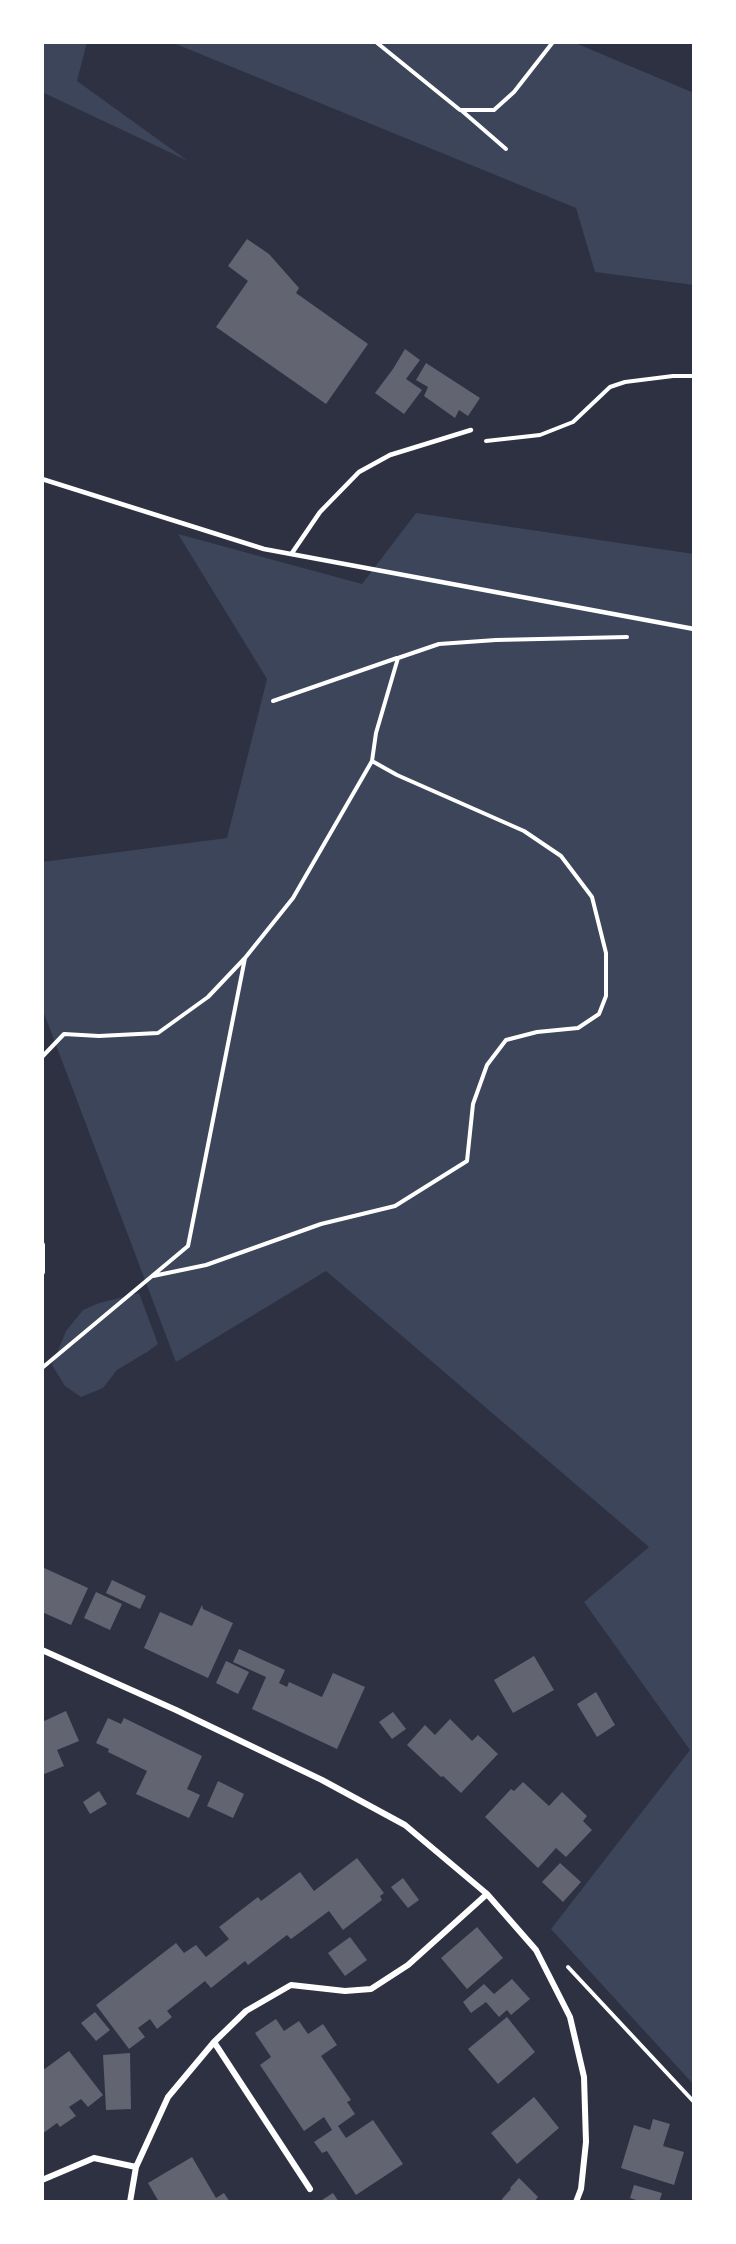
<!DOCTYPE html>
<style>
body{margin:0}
#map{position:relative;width:736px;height:2244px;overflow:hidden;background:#2d3142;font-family:"Fira Sans Condensed",sans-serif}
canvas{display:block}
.frame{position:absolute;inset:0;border:44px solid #fff;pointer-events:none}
</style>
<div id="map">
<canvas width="736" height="2244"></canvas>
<div class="frame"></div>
</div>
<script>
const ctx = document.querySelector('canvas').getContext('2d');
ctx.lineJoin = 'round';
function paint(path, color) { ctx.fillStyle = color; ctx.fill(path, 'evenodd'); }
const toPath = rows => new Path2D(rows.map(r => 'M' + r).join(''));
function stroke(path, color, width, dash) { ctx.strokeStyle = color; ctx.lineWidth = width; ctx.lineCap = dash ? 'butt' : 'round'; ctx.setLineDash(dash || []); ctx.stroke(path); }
const green = toPath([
 [42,42,87,42,77,81,188,161,42,92],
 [171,42,573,42,694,93,694,285,595,272,576,208],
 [416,513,694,554,694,2085,551,1929,690,1750,584,1602,649,1547,326,1271,176,1362,42,1008,42,862,227,838,267,679,178,534,362,584],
 [139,1293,158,1344,147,1352,117,1370,103,1388,81,1397,65,1386,52,1365,66,1331,83,1310,99,1303]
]);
const building = toPath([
 [247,239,269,254,299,288,296,293,368,344,326,404,216,327,248,281,228,266],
 [405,349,420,360,406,379,422,390,404,414,375,393,393,369],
 [426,363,480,398,468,416,459,410,455,418,424,396,428,387,416,380],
 [42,1567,88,1588,71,1625,42,1612],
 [112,1580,146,1596,140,1609,106,1593],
 [96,1592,122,1604,110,1630,84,1618],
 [202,1605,203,1609,233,1623,208,1678,144,1648,160,1612,192,1626],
 [239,1649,285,1670,279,1683,287,1687,289,1682,322,1697,333,1673,365,1687,337,1749,252,1709,266,1677,233,1662],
 [534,1656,554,1690,513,1713,494,1680],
 [226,1661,249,1672,238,1694,216,1683],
 [596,1692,615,1725,597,1737,577,1704],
 [66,1711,79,1741,57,1750,64,1766,42,1775,42,1722],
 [393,1712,406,1729,392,1739,379,1722],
 [108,1718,121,1724,124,1718,202,1756,187,1789,200,1795,189,1818,136,1794,147,1771,108,1752,109,1749,96,1743],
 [450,1719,472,1741,478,1735,498,1754,461,1793,443,1776,441,1777,407,1745,425,1725,435,1735],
 [218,1781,244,1794,233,1818,207,1806],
 [523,1782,549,1806,562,1792,587,1816,583,1821,592,1830,566,1857,556,1848,538,1868,485,1817,511,1789,514,1791],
 [99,1791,107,1804,90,1814,83,1802],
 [357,1858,384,1893,380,1896,382,1900,343,1930,329,1911,291,1939,287,1935,248,1965,245,1961,211,1988,205,1981,167,2011,172,2017,157,2029,150,2019,138,2028,145,2037,129,2049,96,2005,176,1943,184,1953,196,1945,206,1957,229,1939,219,1927,258,1897,261,1901,300,1872,314,1891],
 [560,1863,581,1882,563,1902,542,1882],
 [403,1878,419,1900,408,1908,391,1887],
 [477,1927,503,1958,467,1989,441,1958],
 [350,1937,367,1960,345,1976,328,1953],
 [512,1979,530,1999,511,2015,507,2010,499,2017,486,2002,471,2013,463,2002,484,1984,494,1994],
 [95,2012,110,2030,96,2041,81,2023],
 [507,2017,535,2052,498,2084,468,2049],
 [276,2019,284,2031,299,2021,308,2034,323,2024,337,2045,321,2056,351,2100,347,2102,355,2114,338,2126,346,2138,373,2120,403,2164,356,2195,327,2151,322,2153,314,2142,332,2130,324,2117,304,2131,260,2065,271,2057,255,2033],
 [69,2051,103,2095,88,2107,81,2099,69,2107,76,2116,60,2127,57,2123,42,2134,42,2071],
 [130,2053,131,2109,106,2110,103,2055],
 [534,2097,559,2128,517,2164,491,2133],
 [653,2119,670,2124,663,2146,684,2152,674,2185,621,2168,634,2125,650,2130],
 [192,2157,216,2198,224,2193,230,2202,159,2202,148,2183],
 [519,2178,538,2197,534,2202,502,2202,502,2199,511,2189,510,2188],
 [634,2185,662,2193,659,2202,642,2202,630,2198],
 [333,2193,339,2202,319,2202,322,2200]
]);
const path = toPath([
 [376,42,460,110,494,110,514,92,553,42],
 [461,110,506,149],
 [486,441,540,435,573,422,610,387,625,382,673,376,694,376],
 [273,701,397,658],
 [42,1057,64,1034,99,1036,158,1033,208,997,245,958],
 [153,1276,206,1265,321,1224,395,1206,467,1161,473,1104,487,1065,506,1040,537,1032,578,1028,599,1014,606,996,606,953,592,897,561,856,524,831,397,775,372,761,376,733,398,658,439,644,496,640,627,637],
 [42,1368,188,1246,245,958,293,898,372,761],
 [568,1967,694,2102]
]);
const service = toPath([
 [42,479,264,549,694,629],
 [292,553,320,512,359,472,390,455,471,430]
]);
const minor = toPath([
 [42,1245,42,1272],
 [42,1650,176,1710,322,1780,405,1825,487,1894,536,1950,570,2017,584,2077,586,2142,581,2189,576,2202],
 [42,2180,94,2158,136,2167],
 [310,2189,214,2042,246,2011,291,1985,345,1991,371,1989,408,1965,487,1894],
 [130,2202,136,2167,168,2097,214,2042]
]);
paint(green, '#3c4559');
paint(building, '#626471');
stroke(path, '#fff', 4);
stroke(service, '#fff', 4.5);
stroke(minor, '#fff', 6);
</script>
